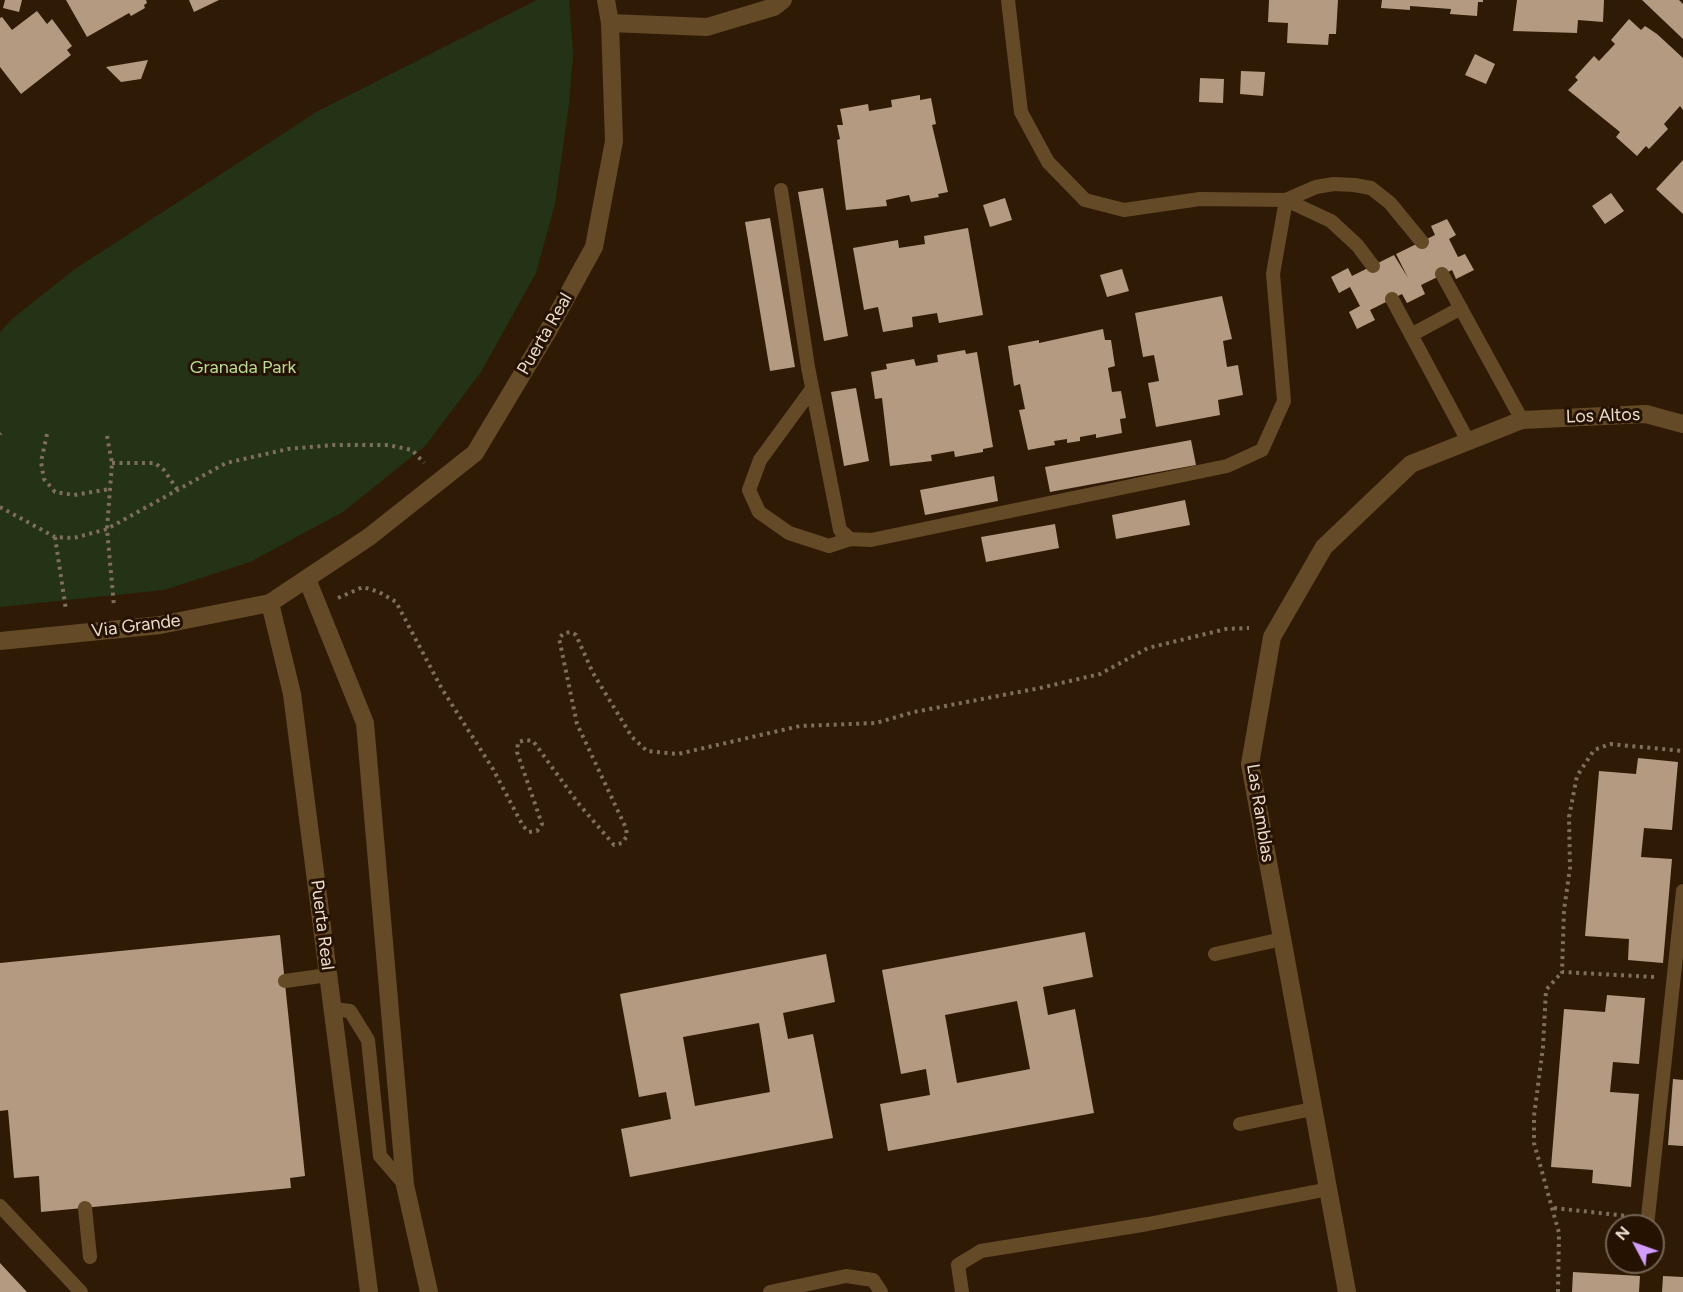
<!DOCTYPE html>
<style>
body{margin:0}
#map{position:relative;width:1683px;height:1292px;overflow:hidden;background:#2f1b05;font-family:Figtree,sans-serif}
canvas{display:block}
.north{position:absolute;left:1605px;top:1214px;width:60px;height:60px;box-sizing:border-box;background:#251200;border:2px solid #736353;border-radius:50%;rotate:311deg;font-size:16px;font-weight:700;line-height:24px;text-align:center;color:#e9dccf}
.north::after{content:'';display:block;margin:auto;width:21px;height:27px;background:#d19dfe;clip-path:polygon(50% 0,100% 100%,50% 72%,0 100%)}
</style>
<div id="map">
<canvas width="1683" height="1292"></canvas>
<div class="north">N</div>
</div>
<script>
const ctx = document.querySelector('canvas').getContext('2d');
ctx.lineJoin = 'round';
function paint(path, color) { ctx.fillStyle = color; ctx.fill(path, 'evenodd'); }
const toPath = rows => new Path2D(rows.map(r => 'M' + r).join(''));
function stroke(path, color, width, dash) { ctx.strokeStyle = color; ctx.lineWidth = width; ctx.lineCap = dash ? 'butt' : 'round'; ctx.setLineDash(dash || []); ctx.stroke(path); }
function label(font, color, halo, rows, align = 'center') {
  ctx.font = font + ' Figtree,sans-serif'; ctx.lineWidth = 6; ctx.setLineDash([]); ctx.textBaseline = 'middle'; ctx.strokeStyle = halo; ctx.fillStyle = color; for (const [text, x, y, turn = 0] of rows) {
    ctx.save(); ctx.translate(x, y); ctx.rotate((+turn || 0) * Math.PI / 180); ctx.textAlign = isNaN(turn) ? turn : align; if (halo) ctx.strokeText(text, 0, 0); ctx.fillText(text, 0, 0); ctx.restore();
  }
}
const green = toPath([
 [537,0,569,0,573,54,569,104,555,204,536,273,481,372,425,446,343,512,250,562,164,590,0,607,0,332,13,318,75,269,318,111]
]);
const building = toPath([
 [5,0,22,0,19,12,3,8],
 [66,0,146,0,147,3,144,5,145,8,131,16,129,13,87,37],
 [189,0,219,0,194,12],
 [1269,0,1338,0,1336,34,1329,34,1328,45,1287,43,1288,23,1268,22],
 [1382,0,1483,0,1483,2,1478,2,1477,16,1450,14,1451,9,1410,6,1410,10,1381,8],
 [1517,0,1604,0,1603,22,1578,20,1577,33,1513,31],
 [1642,0,1679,0,1683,4,1683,39],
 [37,11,47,24,52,19,72,46,67,50,71,55,21,94,0,67,0,18,2,17,12,30],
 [1629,19,1641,30,1645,26,1657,34,1683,58,1683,110,1680,106,1664,124,1668,129,1649,149,1646,146,1637,156,1616,137,1620,132,1568,90,1578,80,1575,77,1594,56,1599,61,1615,44,1611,40],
 [1475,54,1495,64,1486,84,1465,75],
 [148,60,141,79,121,82,106,67],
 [1241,71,1265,72,1263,96,1240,94],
 [1200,78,1224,79,1223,103,1199,102],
 [920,95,920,100,931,98,936,124,932,125,948,192,938,194,939,197,911,202,909,195,886,200,887,206,846,210,837,140,840,139,837,125,843,125,840,109,868,104,869,111,892,107,891,100],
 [1683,160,1683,214,1656,189],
 [823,188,848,336,824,341,798,192],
 [1611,193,1624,211,1605,224,1592,206],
 [1005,198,1012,220,990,227,983,205],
 [770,218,795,367,770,371,745,222],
 [1447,219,1456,235,1449,239,1458,257,1465,254,1474,270,1456,279,1452,270,1421,285,1425,294,1407,303,1402,294,1370,310,1375,320,1357,329,1349,312,1360,306,1350,287,1339,293,1331,277,1348,268,1352,276,1394,255,1408,278,1396,254,1435,235,1431,226],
 [968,228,983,315,939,323,937,313,912,317,913,327,883,332,878,307,864,310,853,248,898,240,899,248,925,244,924,236],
 [1122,269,1129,291,1107,297,1100,275],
 [1222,296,1232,339,1223,341,1227,367,1238,365,1243,395,1218,400,1220,415,1156,427,1148,383,1159,381,1154,355,1143,357,1135,313],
 [1103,329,1105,340,1111,340,1115,366,1108,368,1112,392,1121,391,1126,418,1120,419,1122,433,1096,438,1096,434,1080,437,1080,441,1067,443,1067,439,1054,441,1055,445,1028,450,1019,410,1025,409,1020,384,1014,386,1008,346,1039,340,1039,343],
 [965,350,966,354,977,352,993,447,983,449,983,452,955,457,954,451,931,455,932,461,890,466,882,398,875,399,871,372,887,369,886,364,914,359,916,366,938,362,937,355],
 [856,388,869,461,844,466,831,392],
 [1191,440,1196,465,1050,492,1045,467],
 [994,476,998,501,925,515,920,490],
 [1185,500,1190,525,1116,539,1112,515],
 [1055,524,1059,548,986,562,981,537],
 [1638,758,1678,762,1672,830,1644,828,1641,857,1672,859,1663,963,1628,960,1629,939,1585,936,1599,771,1636,774],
 [1085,932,1093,977,1043,987,1048,1015,1075,1009,1094,1113,888,1151,880,1104,930,1095,926,1069,901,1074,882,970],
 [1017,1001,1030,1069,957,1083,945,1015],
 [280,935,305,1176,290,1178,291,1188,41,1212,39,1176,14,1178,8,1110,0,1111,0,963],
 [826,954,835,1002,783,1013,788,1039,813,1034,833,1138,630,1177,621,1129,671,1119,666,1092,639,1097,620,994],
 [759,1023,770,1092,695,1106,683,1037],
 [1607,995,1645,998,1639,1064,1613,1062,1610,1092,1639,1094,1631,1187,1592,1183,1593,1170,1551,1167,1564,1009,1605,1012],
 [1673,1079,1683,1080,1683,1146,1668,1145],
 [0,1263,27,1292,0,1292],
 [1573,1272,1640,1276,1639,1292,1572,1292],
 [1663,1276,1683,1277,1683,1292,1662,1292]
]);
const path = toPath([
 [0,434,1,433],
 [47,434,41,462,44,479,55,492,74,495,110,489],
 [107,436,112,463,107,529,114,606],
 [112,463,155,463,164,470,177,489],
 [0,507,55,537,74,538,107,529,226,463,248,458,288,449,333,445,388,445,412,450,424,463],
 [55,537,66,610],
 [338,598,363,587,379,592,396,602,442,689,493,769,523,826,529,832,537,831,542,824,517,752,518,742,526,740,533,741,578,803,614,845,622,843,627,836,626,828,577,724,559,638,564,633,571,632,576,635,593,673,632,737,647,751,678,754,800,726,876,723,914,712,1040,688,1100,674,1148,648,1226,629,1249,628],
 [1654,977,1562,972,1564,910,1570,868,1569,817,1577,776,1594,750,1610,744,1683,751],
 [1554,1208,1627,1216],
 [1558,1292,1559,1233,1534,1143,1534,1116,1543,1047,1546,990,1562,972]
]);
const service = toPath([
 [1008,0,1021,112,1048,162,1085,200,1124,210,1200,199,1286,200,1316,187,1334,184,1354,185,1371,188,1390,203,1422,242],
 [781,190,808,367,840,530,850,539,871,540,1227,466,1262,450,1284,401,1273,274,1286,200],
 [1286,200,1331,221,1357,245,1373,266],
 [1442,274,1522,420],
 [1392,299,1468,441],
 [1411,335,1461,308],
 [812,389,760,460,749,490,759,512,789,533,829,546,850,539],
 [1215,954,1282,939],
 [285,981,328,975],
 [332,1009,350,1011,368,1040,380,1156,405,1185],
 [1240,1124,1312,1109],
 [0,1206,81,1292],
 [85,1208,90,1257],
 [1647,1226,1683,891],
 [770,1292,846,1276,873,1280,881,1292],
 [962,1292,958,1265,981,1251,1148,1224,1329,1189]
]);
const minor = toPath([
 [610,23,707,27,774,7,783,0],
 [0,641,160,625,270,603]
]);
const tertiary = toPath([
 [307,579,365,723,405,1185,429,1292],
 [369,1292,292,694,270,603,369,537,475,453,548,331,594,247,614,141,610,23,606,0],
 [1347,1292,1250,764,1272,637,1324,547,1411,464,1522,420,1646,414,1683,424]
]);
const streetNames = [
 ["Puerta Real",545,334,-60],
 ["Los Altos",1603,416,-2],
 ["Via Grande",136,626,-7],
 ["Las Ramblas",1260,813,81],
 ["Puerta Real",322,925,83]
];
const parkNames = [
 ["Granada Park",243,368]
];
paint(green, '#243215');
paint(building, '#b39a81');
stroke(path, '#7f6e5c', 4, [3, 4.5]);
stroke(service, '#654a28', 14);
stroke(minor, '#654a28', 18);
stroke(tertiary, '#654a28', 18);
label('18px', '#e9dccf', '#251200', streetNames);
label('18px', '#b9de93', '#251200', parkNames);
</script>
